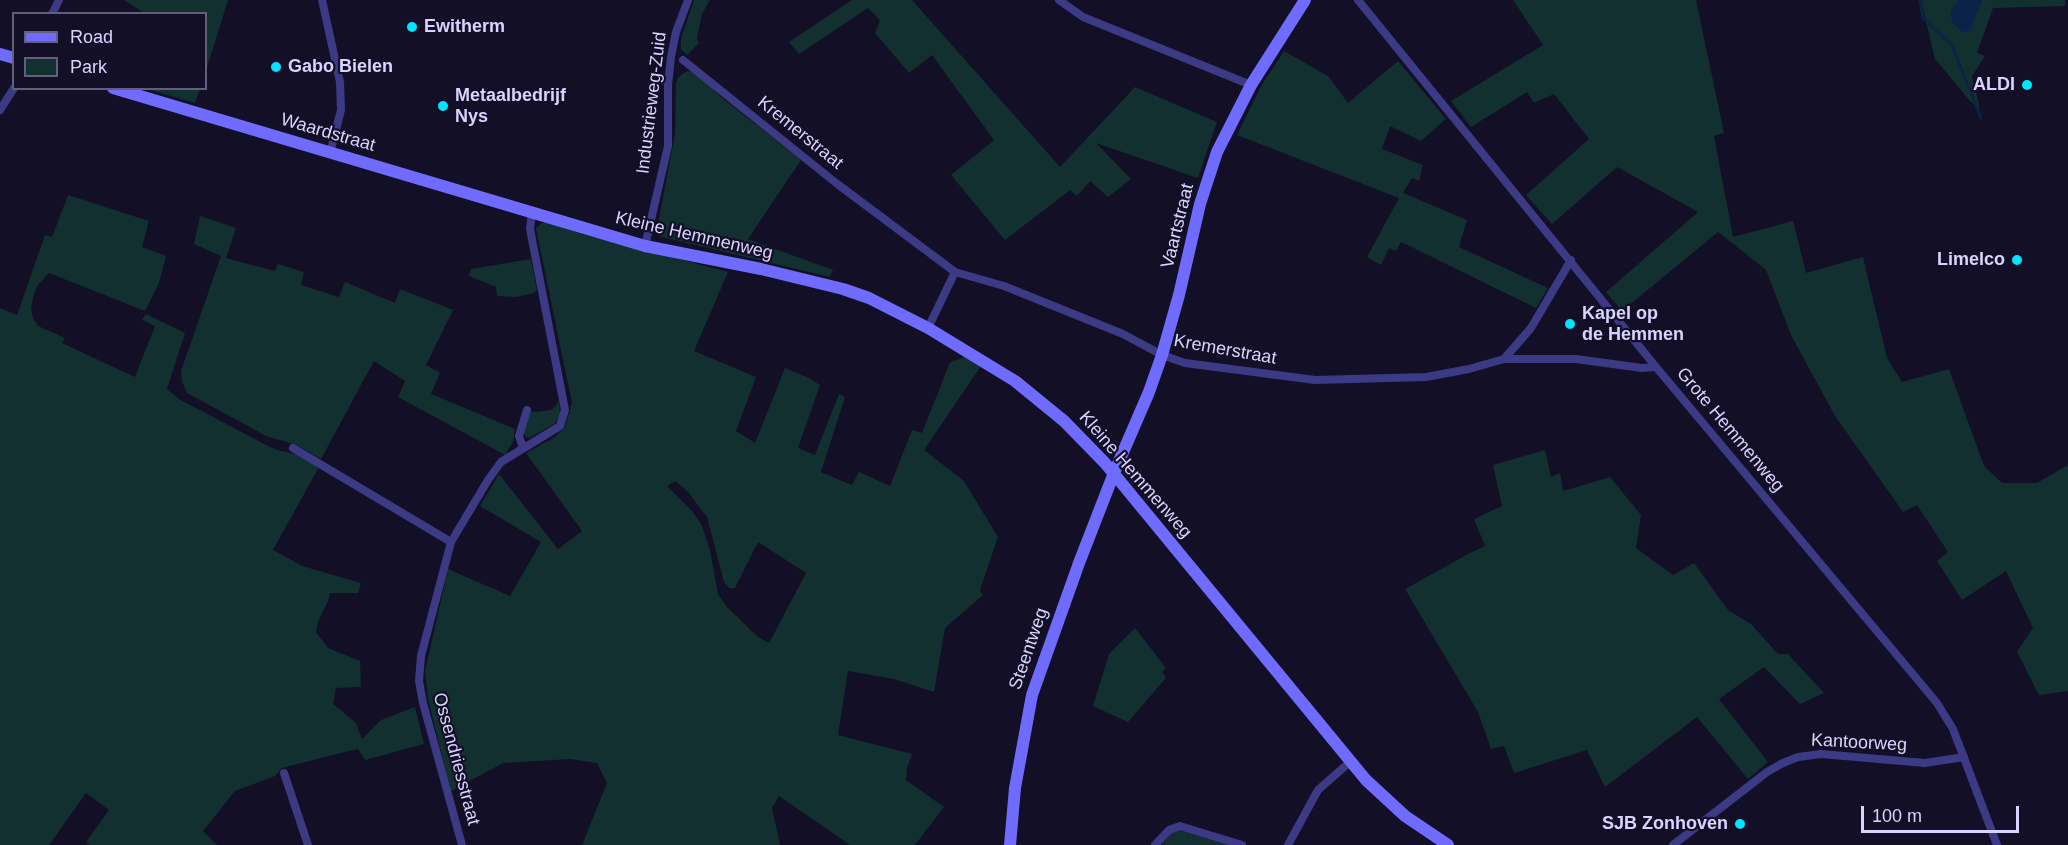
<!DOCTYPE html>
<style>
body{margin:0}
#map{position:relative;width:2068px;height:845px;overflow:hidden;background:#130f26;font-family:Helvetica,sans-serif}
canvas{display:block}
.legend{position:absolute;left:12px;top:12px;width:195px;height:78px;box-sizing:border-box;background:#130f26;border:2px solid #625e7d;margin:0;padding:8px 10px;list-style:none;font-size:18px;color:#d9d4ff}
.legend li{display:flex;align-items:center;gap:12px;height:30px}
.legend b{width:30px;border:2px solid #625e7d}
.scale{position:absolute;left:1861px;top:806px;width:158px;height:27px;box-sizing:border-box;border:3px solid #d9d4ff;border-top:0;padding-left:8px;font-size:18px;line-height:21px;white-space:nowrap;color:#d9d4ff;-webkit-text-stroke:4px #130f26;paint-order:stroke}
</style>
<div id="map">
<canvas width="2068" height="845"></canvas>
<ul class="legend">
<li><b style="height:8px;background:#6f6bff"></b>Road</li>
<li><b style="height:16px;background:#12302f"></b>Park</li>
</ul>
<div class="scale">100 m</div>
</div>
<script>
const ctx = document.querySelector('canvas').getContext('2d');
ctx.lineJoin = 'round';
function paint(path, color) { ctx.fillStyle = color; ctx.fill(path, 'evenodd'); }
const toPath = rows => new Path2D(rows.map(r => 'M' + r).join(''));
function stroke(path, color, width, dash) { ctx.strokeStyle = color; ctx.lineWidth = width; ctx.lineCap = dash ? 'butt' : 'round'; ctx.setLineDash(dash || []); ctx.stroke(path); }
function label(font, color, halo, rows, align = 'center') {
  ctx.font = font + ' Helvetica,sans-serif'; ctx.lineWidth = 4.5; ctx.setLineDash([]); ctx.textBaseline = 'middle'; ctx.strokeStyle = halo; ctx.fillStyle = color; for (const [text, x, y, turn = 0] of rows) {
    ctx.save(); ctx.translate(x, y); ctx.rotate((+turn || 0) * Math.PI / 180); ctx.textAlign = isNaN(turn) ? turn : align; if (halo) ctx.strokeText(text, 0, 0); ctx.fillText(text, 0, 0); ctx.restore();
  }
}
const green = toPath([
 [124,0,228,0,206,71,206,14,144,13],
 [694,0,710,0,702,14,697,38,699,43,687,55,681,49,681,38],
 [852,0,912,0,1060,167,1135,87,1217,122,1198,178,1096,143,1131,179,1108,197,1090,181,1077,196,1070,190,1005,240,951,175,994,140,932,55,909,73,875,33,880,20,868,8,799,54,789,42],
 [1513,0,1696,0,1724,133,1714,136,1733,237,1793,221,1806,273,1863,257,1887,358,1902,382,1949,369,1984,466,2002,483,2037,483,2068,465,2068,691,2039,695,2017,652,2033,628,2006,571,1962,600,1937,561,1948,552,1917,505,1903,512,1835,416,1791,335,1766,270,1718,232,1622,311,1606,292,1698,212,1617,167,1552,224,1526,195,1589,139,1554,94,1534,103,1527,92,1471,127,1451,101,1543,45],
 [1921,0,2065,0,2065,6,1993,8,1977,53,1985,56,1972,76,1980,109,1970,101,1935,59],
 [1284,51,1328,76,1348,103,1398,61,1446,119,1421,141,1390,126,1382,149,1423,165,1419,181,1412,178,1403,193,1467,220,1459,247,1548,288,1536,308,1401,242,1396,251,1389,248,1381,265,1367,257,1399,198,1237,135,1261,86],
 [687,71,697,73,721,97,801,160,748,239,833,270,830,277,662,237,658,235,657,229,675,134,676,83,678,77],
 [147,89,200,89,195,103],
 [68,195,149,221,142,247,166,256,159,283,145,311,49,273,37,286,33,298,31,308,33,318,38,326,65,338,62,343,135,377,155,326,142,320,146,314,185,333,167,389,179,399,268,446,277,450,295,454,319,467,273,550,302,566,361,583,358,593,330,593,328,601,318,622,316,632,328,648,360,661,361,687,336,688,333,704,356,723,362,739,381,720,415,707,424,744,365,760,358,749,353,750,282,768,275,776,235,791,203,831,217,845,90,845,86,842,109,810,86,793,49,845,0,845,0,308,17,315,45,235,52,237],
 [200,216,236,228,226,258,275,271,278,264,304,272,301,285,339,297,345,282,395,303,400,289,453,310,426,365,440,373,431,394,515,429,513,442,505,455,398,397,405,381,374,361,321,459,297,445,266,436,187,393,182,381,181,371,221,256,194,244],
 [547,222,582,234,728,272,694,351,756,377,736,431,755,443,785,368,809,378,820,385,798,448,815,455,839,394,845,397,821,472,852,485,859,472,890,486,912,430,922,433,950,362,965,357,981,366,924,450,964,481,998,537,980,590,983,595,945,628,934,692,894,679,848,671,838,735,912,754,907,768,906,780,944,807,915,845,850,845,779,796,772,808,780,845,582,845,607,783,597,763,570,759,503,763,451,791,428,699,425,671,448,569,510,596,541,542,480,506,499,474,558,549,582,531,526,453,555,437,565,427,572,403,536,229,541,223],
 [675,481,688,492,707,517,724,582,729,588,735,588,758,542,806,573,769,643,758,637,726,606,718,594,710,550,702,526,693,512,667,486],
 [531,259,537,290,534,293,516,297,497,296,496,287,469,276,471,269],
 [559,400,560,416,554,424,529,438,525,436,523,430,530,411,536,412,551,410,555,407],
 [1545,450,1551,477,1560,473,1563,491,1610,477,1641,515,1636,548,1673,575,1694,563,1728,610,1751,624,1778,654,1788,654,1824,693,1800,704,1764,667,1719,699,1768,762,1748,779,1697,717,1605,787,1587,750,1514,773,1504,746,1491,749,1478,712,1405,589,1468,554,1485,546,1474,519,1502,506,1493,465],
 [1135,628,1166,668,1162,672,1166,678,1128,722,1093,706,1109,654],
 [1179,830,1229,845,1162,845,1171,833]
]);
const water = toPath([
 [1958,0,1982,0,1971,28,1968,31,1963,32,1953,23,1950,14,1952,8]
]);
const stream = toPath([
 [1920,0,1923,18,1952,45,1981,118]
]);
const street = toPath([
 [322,0,340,82,341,110,330,153],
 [1059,0,1083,17,1251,85],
 [1358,0,1656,367,1937,703,1953,729,1997,845],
 [52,14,59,0],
 [683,60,836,183,955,272,1004,286,1123,334,1162,355,1185,363,1315,380,1426,377,1469,369,1504,359,1576,359,1642,368,1656,367],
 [0,110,14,88],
 [645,246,668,146,668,85,671,57,676,32,688,0],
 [928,328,955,272],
 [1504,359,1531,328,1571,260],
 [293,448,451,542],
 [523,448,519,436,527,410],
 [284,773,308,845],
 [462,845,423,703,419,681,421,656,451,542,488,480,501,462,560,426,565,410,530,229,532,213],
 [1155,845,1169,830,1180,826,1242,845],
 [1288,845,1318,790,1351,761],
 [1673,845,1767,772,1783,763,1798,757,1821,754,1925,763,1964,757]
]);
const secondary = toPath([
 [0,54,14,58],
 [113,88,645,246,761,269,843,289,869,298,928,328,1015,381,1064,421,1105,463,1366,780,1405,816,1448,845],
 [1010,845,1015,788,1032,695,1079,563,1114,473,1149,392,1162,355,1179,295,1200,204,1217,152,1251,85,1305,0]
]);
const markers = [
 [412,27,6,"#00e5ff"],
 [276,67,6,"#00e5ff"],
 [2027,85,6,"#00e5ff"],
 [443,106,6,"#00e5ff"],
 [2017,260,6,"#00e5ff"],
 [1570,324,6,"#00e5ff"],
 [1740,824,6,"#00e5ff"]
];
const poiNames = [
 ["Ewitherm",424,27],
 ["Gabo Bielen",288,67],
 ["ALDI",2015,85,"right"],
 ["Metaalbedrijf",455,96],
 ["Nys",455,117],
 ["Limelco",2005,260,"right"],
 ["Kapel op",1582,314],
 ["de Hemmen",1582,335],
 ["SJB Zonhoven",1728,824,"right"]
];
const streetNames = [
 ["Industrieweg-Zuid",652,103,-83],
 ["Waardstraat",328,133,16],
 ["Kremerstraat",800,133,39],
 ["Vaartstraat",1178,226,-76],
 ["Kleine Hemmenweg",694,236,13],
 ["Kremerstraat",1225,350,10],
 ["Grote Hemmenweg",1730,430,50],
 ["Kleine Hemmenweg",1135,475,49],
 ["Steentweg",1029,649,-71],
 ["Kantoorweg",1859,743,3],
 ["Ossendriesstraat",456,759,75]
];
paint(green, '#12302f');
paint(water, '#0c2248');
stroke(stream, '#0c2248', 3);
stroke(street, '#3d3a85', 8);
stroke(secondary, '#6f6bff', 12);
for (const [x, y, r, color] of markers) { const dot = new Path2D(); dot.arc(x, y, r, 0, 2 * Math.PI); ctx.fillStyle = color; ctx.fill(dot); stroke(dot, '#130f26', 2); }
label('bold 18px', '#d9d4ff', '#130f26', poiNames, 'left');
label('18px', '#d9d4ff', '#130f26', streetNames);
</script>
